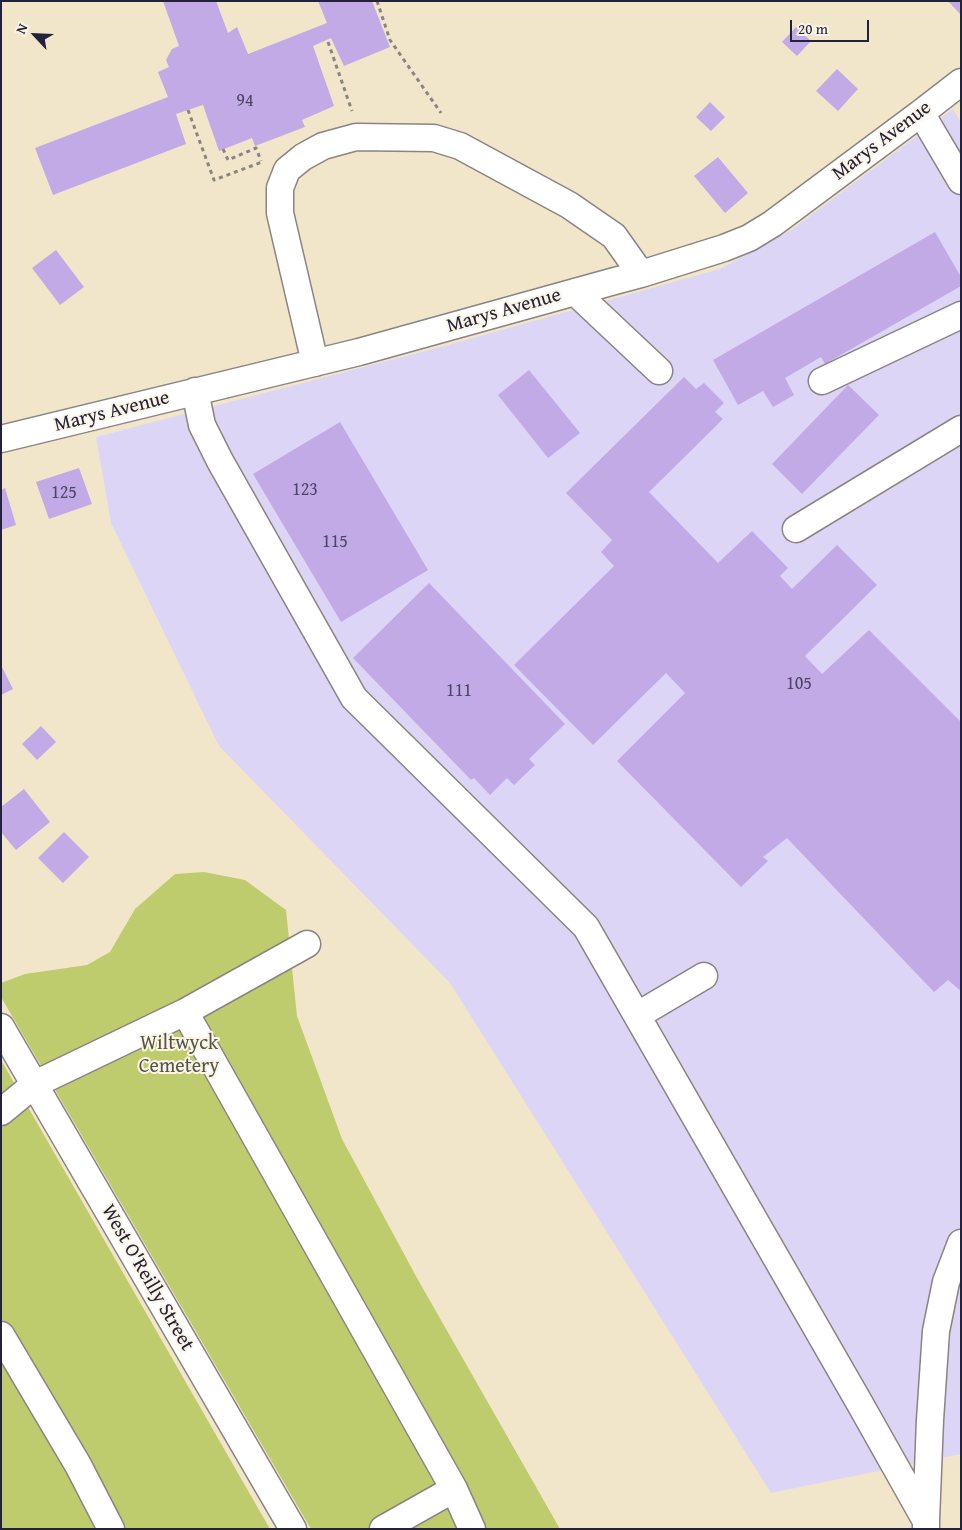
<!DOCTYPE html>
<style>
body{margin:0}
#map{position:relative;width:962px;height:1530px;overflow:hidden;background:#f1e6ca;font-family:"Gentium Book Plus",serif}
canvas{display:block}
.frame{position:absolute;inset:0;border:2px solid #22223b;pointer-events:none}
.north{position:absolute;left:10px;top:10px;width:50px;height:50px;-webkit-text-stroke:4px #fcf5e5;paint-order:stroke;rotate:295deg;font-size:14px;font-weight:700;line-height:20px;text-align:center;color:#22223b}
.north::after{content:'';display:block;margin:auto;width:18px;height:22px;background:#22223b;clip-path:polygon(50% 0,100% 100%,50% 72%,0 100%)}
.scale{position:absolute;left:790px;top:20px;width:79px;height:22px;box-sizing:border-box;border:2px solid #22223b;border-top:0;padding-left:6px;font-size:15px;line-height:18px;white-space:nowrap;color:#22223b;-webkit-text-stroke:4px #fcf5e5;paint-order:stroke}
</style>
<div id="map">
<canvas width="962" height="1530"></canvas>
<div class="frame"></div>
<div class="north">N</div>
<div class="scale">20 m</div>
</div>
<script>
const ctx = document.querySelector('canvas').getContext('2d');
ctx.lineJoin = 'round';
function paint(path, color) { ctx.fillStyle = color; ctx.fill(path, 'evenodd'); }
const toPath = rows => new Path2D(rows.map(r => 'M' + r).join(''));
function stroke(path, color, width, dash) { ctx.strokeStyle = color; ctx.lineWidth = width; ctx.lineCap = dash ? 'butt' : 'round'; ctx.setLineDash(dash || []); ctx.stroke(path); }
function label(font, color, halo, rows, align = 'center') {
  ctx.font = font + ' "Gentium Book Plus",serif'; ctx.lineWidth = 4; ctx.setLineDash([]); ctx.textBaseline = 'middle'; ctx.strokeStyle = halo; ctx.fillStyle = color; for (const [text, x, y, turn = 0] of rows) {
    ctx.save(); ctx.translate(x, y); ctx.rotate((+turn || 0) * Math.PI / 180); ctx.textAlign = isNaN(turn) ? turn : align; if (halo) ctx.strokeText(text, 0, 0); ctx.fillText(text, 0, 0); ctx.restore();
  }
}
const built = toPath([
 [953,109,961,123,961,1454,771,1493,450,983,219,746,111,523,96,437,448,345,720,269,791,230]
]);
const green = toPath([
 [204,872,245,880,286,910,297,1016,342,1139,417,1278,560,1529,311,1529,1,997,1,983,25,974,87,965,110,952,135,909,175,874],
 [1,1060,270,1529,1,1529]
]);
const building = toPath([
 [163,1,216,1,228,33,237,27,248,54,327,23,318,1,372,1,390,47,344,66,331,38,313,46,334,106,302,120,305,127,255,146,252,138,219,151,203,105,176,114,186,144,53,195,35,148,168,97,158,72,169,67,166,60,172,49,179,46],
 [948,1,961,1,961,15],
 [796,27,811,41,797,56,782,42],
 [837,69,858,89,838,111,816,91],
 [710,102,725,117,711,131,696,117],
 [718,157,748,193,725,213,694,176],
 [935,232,961,277,961,286,825,364,821,357,785,378,794,395,773,407,763,391,738,405,713,360],
 [56,250,84,287,60,305,32,268],
 [529,370,580,433,548,458,498,395],
 [684,377,696,389,704,383,724,403,715,412,723,419,649,492,718,563,752,531,788,568,780,576,792,589,837,545,877,585,805,656,822,674,869,630,961,722,961,991,948,980,934,992,787,838,763,857,768,861,741,887,617,761,685,693,666,673,593,745,514,665,614,566,601,552,612,540,566,493],
 [848,385,879,415,802,494,772,464],
 [340,422,428,570,341,622,253,474],
 [79,468,92,504,49,519,36,482],
 [5,488,16,525,1,530,1,490],
 [429,583,565,724,529,759,535,765,514,785,507,778,490,795,474,778,471,780,353,658],
 [1,665,13,689,1,695],
 [41,726,56,742,37,760,22,744],
 [24,789,50,822,16,850,1,832,1,807],
 [64,832,89,857,63,883,38,858]
]);
const path = toPath([
 [377,1,390,40,441,113],
 [328,42,352,111],
 [188,110,214,180,262,162],
 [223,149,228,160,256,148,261,161]
]);
const minor = toPath([
 [921,113,961,181],
 [575,292,659,371],
 [315,363,280,213,280,188,287,170,303,157,323,146,356,137,434,138,460,146,569,205,614,236,641,274],
 [822,381,961,315],
 [195,391,202,425,220,461,354,698,586,927,859,1402,926,1521,926,1529],
 [1,439,359,352,611,282,641,274,724,248,749,238,772,224,921,113,961,82],
 [796,529,961,429],
 [185,1012,307,944],
 [638,1015,704,976],
 [1,1027,293,1529],
 [1,1112,35,1084,185,1012,454,1489,472,1529],
 [1,1335,78,1465,111,1529],
 [926,1520,930,1420,936,1331,946,1282,961,1243],
 [383,1529,454,1489]
]);
const numberNames = [
 ["94",245,101],
 ["123",305,490],
 ["125",64,493],
 ["115",335,542],
 ["105",799,684],
 ["111",459,691]
];
const streetNames = [
 ["Marys Avenue",882,141,-37],
 ["Marys Avenue",504,311,-16],
 ["Marys Avenue",112,412,-14],
 ["West O'Reilly Street",147,1278,60]
];
const parkNames = [
 ["Wiltwyck",179,1044],
 ["Cemetery",179,1067]
];
paint(built, '#ddd5f6');
paint(green, '#bfcc6d');
paint(building, '#c2aae7');
stroke(minor, '#8a8482', 29);
stroke(path, '#8a8482', 3, [4, 4]);
stroke(minor, '#fff', 26);
label('18px', '#4a4466', null, numberNames);
label('20px', '#22223b', '#fcf5e5', streetNames);
label('20px', '#51554a', '#fcf5e5', parkNames);
</script>
